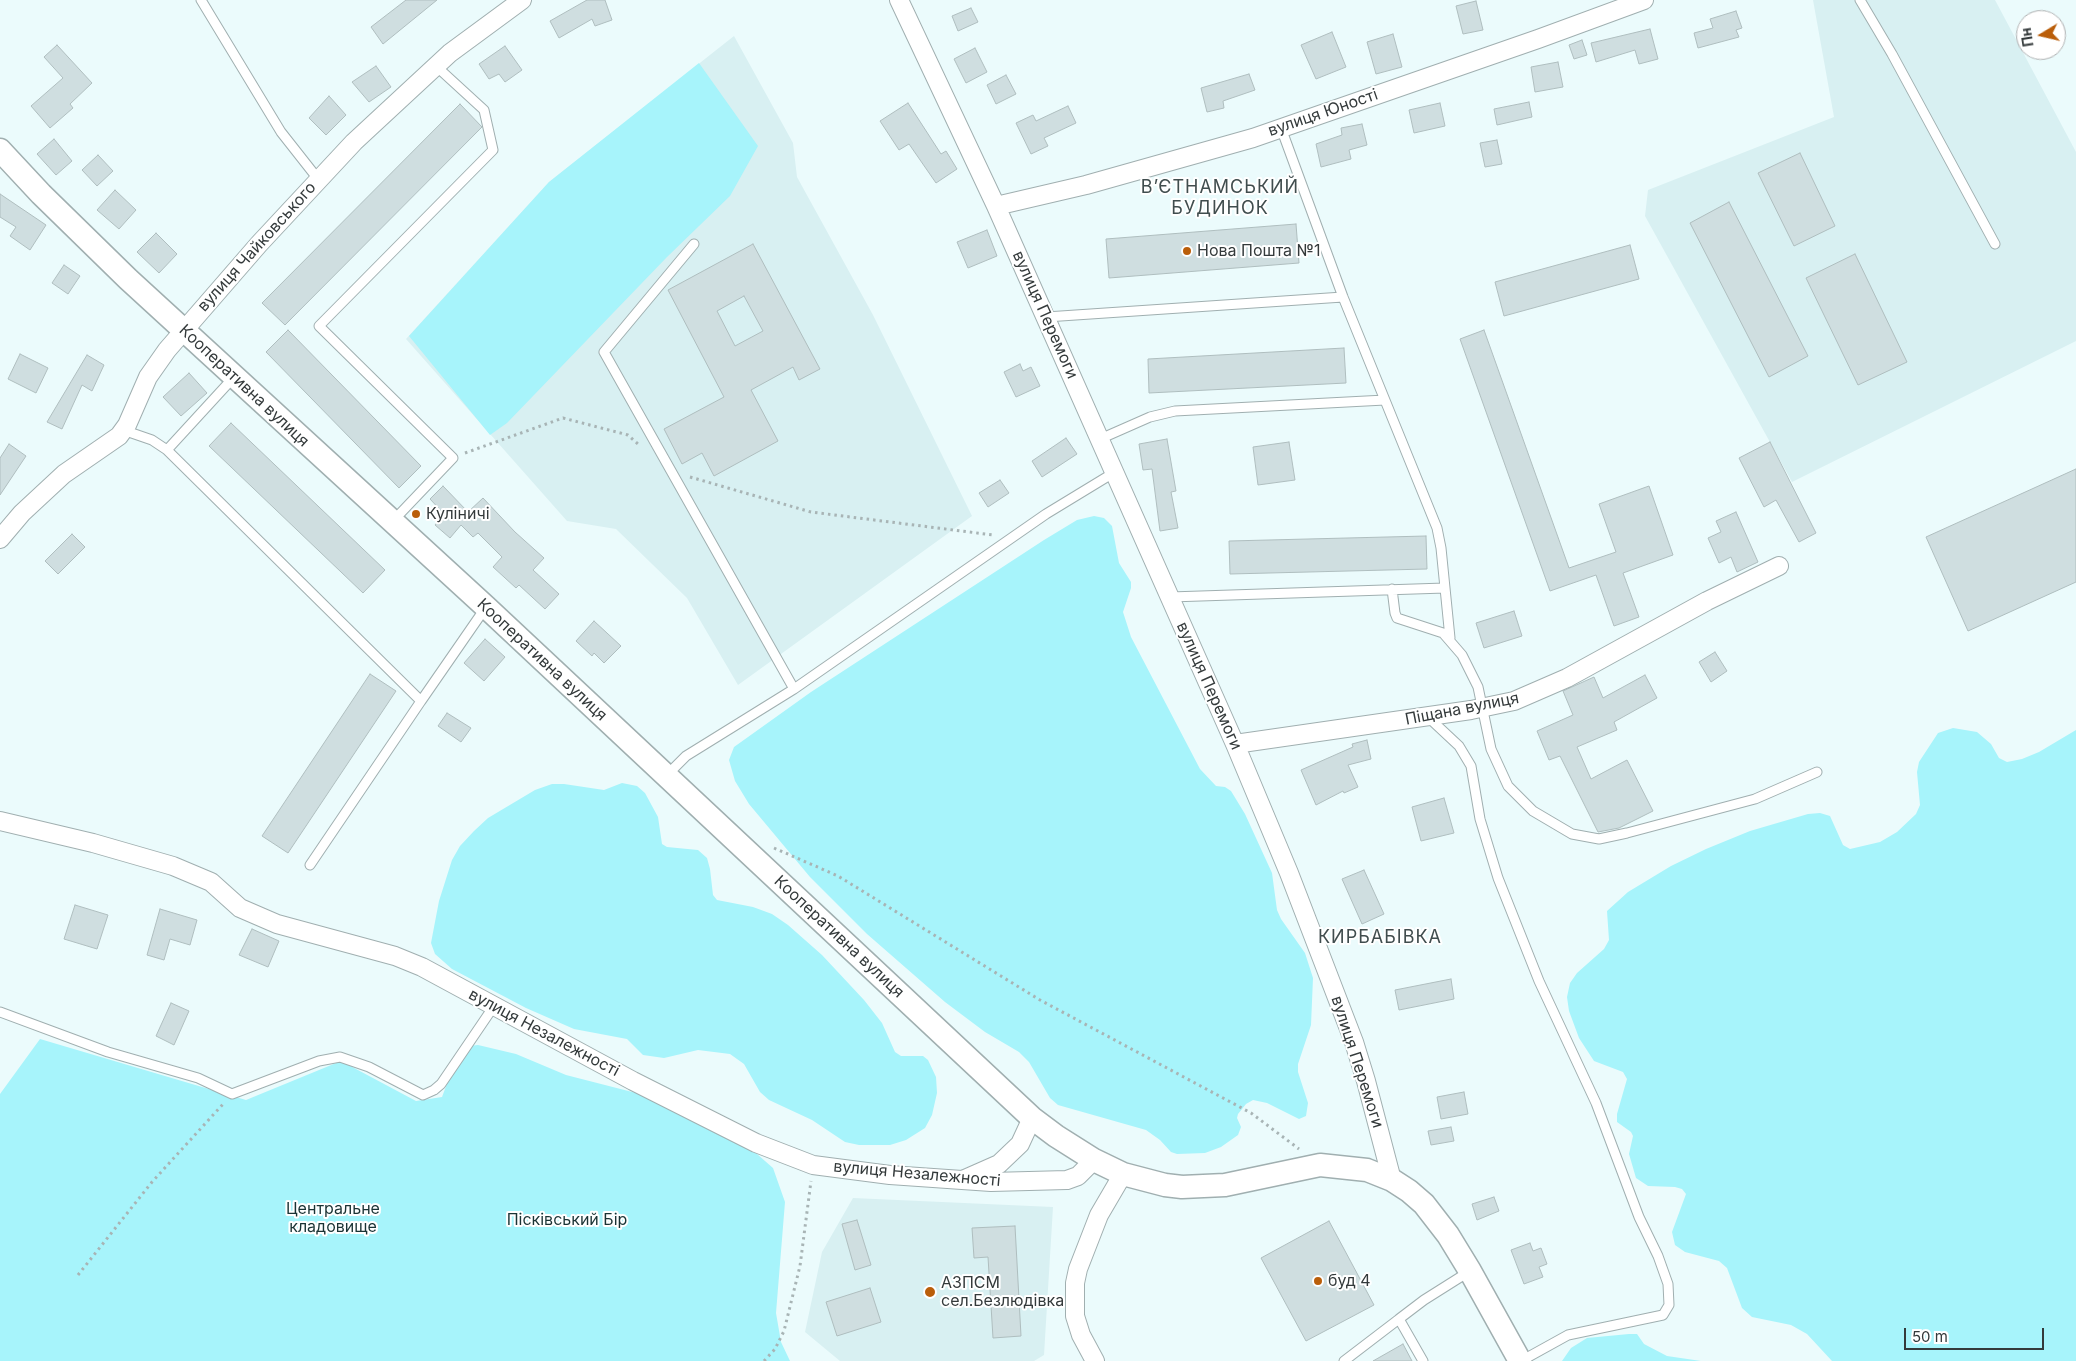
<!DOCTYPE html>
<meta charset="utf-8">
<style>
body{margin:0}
#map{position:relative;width:2076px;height:1361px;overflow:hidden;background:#ebfbfc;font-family:Inter,sans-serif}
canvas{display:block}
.north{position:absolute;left:2016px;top:10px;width:50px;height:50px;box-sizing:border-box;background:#fff;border:1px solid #aeb0b1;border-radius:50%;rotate:261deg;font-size:14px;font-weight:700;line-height:20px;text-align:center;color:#343a3b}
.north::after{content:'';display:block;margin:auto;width:18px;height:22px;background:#ba5e0a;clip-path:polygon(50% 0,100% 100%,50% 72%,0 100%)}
.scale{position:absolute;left:1904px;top:1328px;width:140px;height:22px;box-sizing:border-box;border:2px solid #343a3b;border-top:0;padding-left:6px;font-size:15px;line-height:18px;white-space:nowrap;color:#343a3b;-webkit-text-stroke:4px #fff;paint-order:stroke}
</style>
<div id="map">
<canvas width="2076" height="1361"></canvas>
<div class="north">Пн</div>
<div class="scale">50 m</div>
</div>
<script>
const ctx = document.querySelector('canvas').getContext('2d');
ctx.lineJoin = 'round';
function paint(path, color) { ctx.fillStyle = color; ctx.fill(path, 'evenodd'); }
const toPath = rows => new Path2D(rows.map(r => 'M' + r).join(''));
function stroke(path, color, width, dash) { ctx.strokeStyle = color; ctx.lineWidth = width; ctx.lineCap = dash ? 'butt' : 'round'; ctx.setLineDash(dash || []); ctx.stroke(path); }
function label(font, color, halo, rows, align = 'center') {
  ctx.font = font + ' Inter,sans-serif'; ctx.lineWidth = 4; ctx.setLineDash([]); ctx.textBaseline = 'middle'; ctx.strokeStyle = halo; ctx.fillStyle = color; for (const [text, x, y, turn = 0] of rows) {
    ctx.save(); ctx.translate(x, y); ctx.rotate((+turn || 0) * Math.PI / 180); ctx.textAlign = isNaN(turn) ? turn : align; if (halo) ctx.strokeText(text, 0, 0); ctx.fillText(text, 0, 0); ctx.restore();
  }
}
const built = toPath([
 [1813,0,1995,0,2076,152,2076,341,1792,482,1645,216,1648,190,1834,117],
 [734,36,793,143,797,177,873,315,972,516,738,685,687,598,616,529,567,521,406,339,549,182],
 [853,1198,1053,1207,1044,1355,1034,1361,840,1361,805,1332,822,1252]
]);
const green = toPath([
 [699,63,758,146,730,196,667,257,507,423,490,435,409,336,549,182],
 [1094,516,1104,518,1112,526,1119,563,1131,582,1131,588,1123,612,1131,637,1200,769,1216,786,1225,787,1231,791,1245,814,1272,873,1277,910,1281,919,1305,953,1313,978,1311,1025,1298,1064,1298,1072,1308,1103,1306,1116,1299,1119,1267,1103,1253,1100,1246,1104,1238,1114,1237,1118,1241,1127,1238,1135,1221,1147,1205,1153,1177,1154,1171,1152,1160,1140,1146,1130,1058,1105,1050,1098,1029,1062,1019,1052,985,1032,945,1002,867,934,810,877,749,804,735,781,729,760,734,747,811,692,1044,540,1077,520],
 [1953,728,1977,732,1991,744,1999,758,2007,762,2022,759,2039,752,2076,730,2076,1361,1832,1361,1807,1334,1791,1325,1752,1317,1742,1308,1727,1268,1719,1261,1685,1252,1675,1245,1672,1232,1686,1194,1682,1189,1675,1187,1648,1186,1636,1178,1629,1154,1633,1136,1631,1132,1617,1122,1617,1114,1627,1079,1623,1072,1594,1061,1579,1038,1569,1011,1567,997,1570,983,1577,973,1604,949,1609,940,1607,911,1628,892,1671,866,1706,849,1750,831,1808,814,1820,813,1830,816,1843,845,1850,849,1880,842,1897,832,1916,814,1920,805,1917,772,1919,762,1938,733],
 [622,783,637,786,645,793,658,817,662,844,667,847,698,850,707,858,710,869,713,895,717,900,753,907,772,914,788,925,822,955,864,1000,882,1023,895,1052,901,1056,923,1056,928,1060,936,1077,937,1093,932,1115,925,1128,906,1140,890,1145,859,1145,845,1142,812,1120,769,1100,760,1092,744,1064,730,1054,698,1050,664,1058,643,1055,627,1039,574,1029,526,1008,452,969,435,954,431,943,439,901,452,860,460,846,474,831,488,818,535,790,552,784,564,784,604,790],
 [40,1039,246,1100,341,1061,416,1101,442,1097,448,1081,469,1046,478,1045,516,1054,566,1075,640,1094,675,1109,757,1154,773,1168,785,1202,776,1313,781,1342,790,1361,0,1361,0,1094],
 [1629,1334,1637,1334,1644,1344,1667,1356,1701,1361,1562,1361,1571,1348,1587,1338]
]);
const building = toPath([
 [406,0,437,0,383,44,371,27,406,0],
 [587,0,605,0,612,20,595,26,592,19,559,38,550,21,587,0],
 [1476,1,1483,30,1463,34,1456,6,1476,1],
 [971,8,978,22,958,31,952,16,971,8],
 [1736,11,1742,28,1736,30,1739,37,1698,48,1694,33,1713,28,1710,19,1736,11],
 [1650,29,1658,59,1639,64,1635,50,1596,62,1591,43,1650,29],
 [1332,32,1346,67,1316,79,1301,45,1332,32],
 [1393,34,1402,67,1376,74,1367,42,1393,34],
 [1582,40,1587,55,1574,59,1569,45,1582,40],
 [57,45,92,83,70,104,73,108,50,128,31,106,63,78,44,57,57,45],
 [505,46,522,70,505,82,499,74,489,79,479,64,505,46],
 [975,48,987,72,966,83,954,59,975,48],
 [1558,62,1563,87,1535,92,1531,67,1558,62],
 [376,66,391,87,369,102,352,82,376,66],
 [1249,74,1255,90,1223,101,1224,108,1207,112,1201,88,1249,74],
 [1006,75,1016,94,996,104,987,85,1006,75],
 [329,96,346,115,326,135,309,118,329,96],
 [1529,102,1532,117,1497,125,1494,109,1529,102],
 [908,103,941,154,946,151,957,169,936,183,909,144,899,150,880,121,908,103],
 [1440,103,1445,126,1414,133,1409,110,1440,103],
 [460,104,482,127,285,325,262,303,460,104],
 [1068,106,1076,123,1044,138,1048,146,1031,154,1016,123,1033,115,1036,121,1068,106],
 [1362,124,1367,145,1349,150,1351,159,1321,167,1316,144,1342,135,1341,128,1362,124],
 [54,139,72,161,56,175,37,154,54,139],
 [1497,140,1502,164,1485,167,1480,143,1497,140],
 [1800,153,1835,226,1794,246,1758,173,1800,153],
 [98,155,113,171,97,186,82,170,98,155],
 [115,190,136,210,119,229,97,210,115,190],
 [0,194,46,225,30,250,10,236,16,227,0,217,0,194],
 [1729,202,1808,356,1769,377,1690,223,1729,202],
 [1296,224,1299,263,1109,278,1106,239,1296,224],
 [987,230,997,256,968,268,957,242,987,230],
 [156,233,177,254,159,273,137,252,156,233],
 [753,244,820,369,799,380,793,367,751,390,778,441,714,476,702,453,682,464,664,429,724,397,668,290,753,244],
 [744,296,763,331,735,346,717,311,744,296],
 [1630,245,1639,279,1504,316,1495,282,1630,245],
 [1855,254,1907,362,1858,385,1806,278,1855,254],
 [64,265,80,276,68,294,52,283,64,265],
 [288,330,421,466,399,488,266,352,288,330],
 [1484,330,1569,568,1616,552,1599,504,1649,486,1673,555,1623,573,1639,617,1614,626,1596,575,1550,591,1460,339,1484,330],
 [1344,348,1346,383,1149,393,1148,359,1344,348],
 [20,354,48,368,36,393,8,379,20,354],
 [87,355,104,365,92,391,82,385,62,429,47,422,87,355],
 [1020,364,1023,371,1031,367,1040,386,1016,397,1004,372,1020,364],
 [189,373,207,393,181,416,163,397,189,373],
 [231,423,385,570,363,593,209,446,231,423],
 [1066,438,1077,454,1042,477,1032,461,1066,438],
 [1167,439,1176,491,1171,492,1178,528,1160,531,1152,469,1143,470,1139,444,1167,439],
 [1289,442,1295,480,1258,485,1253,447,1289,442],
 [1770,442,1816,533,1799,542,1776,500,1764,507,1739,458,1770,442],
 [9,444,26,456,0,495,0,458,9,444],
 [2076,469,2076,582,1968,631,1926,537,2076,469],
 [1000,480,1009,493,988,507,979,493,1000,480],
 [443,486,468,512,483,498,515,532,544,558,533,570,559,594,545,609,519,585,516,588,493,567,502,557,478,533,473,537,461,525,450,538,435,525,444,514,430,499,443,486],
 [1736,512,1758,562,1737,572,1731,557,1719,563,1708,538,1721,532,1716,521,1736,512],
 [72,534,85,547,58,574,45,561,72,534],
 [1426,536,1427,569,1230,574,1229,541,1426,536],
 [1514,611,1522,636,1484,648,1476,623,1514,611],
 [594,621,621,646,604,663,594,653,592,656,576,641,594,621],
 [485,639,505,657,484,681,464,663,485,639],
 [1715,652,1727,671,1711,682,1699,662,1715,652],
 [370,674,396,691,288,853,262,836,370,674],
 [1645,675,1657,698,1614,722,1617,730,1577,747,1591,779,1627,760,1653,811,1619,828,1598,832,1560,756,1549,760,1537,731,1573,715,1563,691,1594,677,1603,698,1645,675],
 [447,713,471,728,461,742,438,726,447,713],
 [1367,740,1371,759,1348,765,1358,787,1344,793,1343,791,1316,805,1301,770,1353,747,1352,744,1367,740],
 [1444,798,1454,833,1421,841,1412,807,1444,798],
 [1364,870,1384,914,1362,924,1342,879,1364,870],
 [75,905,108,915,97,949,64,939,75,905],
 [160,909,197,920,190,945,170,939,164,960,147,955,160,909],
 [252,929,279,941,268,967,239,955,252,929],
 [1451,979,1454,999,1399,1010,1395,990,1451,979],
 [171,1003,189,1011,174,1045,156,1036,171,1003],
 [1464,1092,1468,1114,1441,1119,1437,1097,1464,1092],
 [1451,1127,1454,1141,1431,1145,1428,1131,1451,1127],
 [1494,1197,1499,1211,1477,1220,1472,1204,1494,1197],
 [857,1220,871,1265,855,1270,842,1224,857,1220],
 [1329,1221,1374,1305,1306,1341,1261,1258,1329,1221],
 [1015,1226,1021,1336,993,1338,988,1257,974,1258,972,1228,1015,1226],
 [1530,1243,1533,1251,1541,1248,1547,1264,1539,1267,1543,1277,1524,1284,1511,1250,1530,1243],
 [870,1288,881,1322,837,1336,826,1302,870,1288],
 [1403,1344,1412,1361,1373,1361,1403,1344]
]);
const path = toPath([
 [465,453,563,418,628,435,639,445],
 [690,477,811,512,993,535],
 [774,848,838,876,1040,1000,1251,1113,1299,1149],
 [78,1275,152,1182,224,1103],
 [764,1361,775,1349,784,1331,800,1266,811,1181]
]);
const service = toPath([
 [201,0,281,132,318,179],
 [1860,0,1892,54,1995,244],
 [1281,128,1343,297,1437,528,1441,548,1450,638],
 [694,244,604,352,794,689],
 [1046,317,1343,297],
 [123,430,152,440,167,450,421,701,310,865],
 [1100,439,1150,417,1175,411,1385,400],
 [167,450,234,377],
 [392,522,453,458,319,326,493,150,484,110,436,66],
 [1392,589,1395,613,1397,618,1443,633,1462,655,1478,687,1491,749,1508,786,1533,811,1572,834,1599,839,1627,833,1755,799,1817,772],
 [1170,597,1445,588],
 [421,701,486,607],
 [1428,717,1459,746,1471,766,1480,819,1498,878,1539,981,1596,1103,1639,1217,1658,1256,1668,1284,1669,1305,1663,1315,1568,1335,1521,1361],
 [666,776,686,756,794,689,1046,514,1115,472],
 [0,1012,108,1052,198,1078,232,1094,319,1061,340,1057,369,1067,423,1095,434,1090,441,1084,494,1006],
 [1344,1361,1399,1319],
 [1423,1361,1399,1319,1424,1300,1470,1271]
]);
const minor = toPath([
 [899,0,996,206,1235,744,1289,873,1354,1042,1366,1081,1392,1180],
 [996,206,1086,185,1253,138,1538,39,1644,0],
 [0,539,22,513,64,474,119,436,127,425,148,377,167,350,259,244,354,142,450,53,522,0],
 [1235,744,1471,710,1514,701,1567,678,1707,601,1779,566],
 [0,821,93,843,173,866,211,882,240,908,277,924,395,956,422,967,633,1081,756,1143,813,1165,890,1175,991,1182,1067,1180,1078,1176,1094,1160],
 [965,1179,999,1164,1020,1144,1032,1118],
 [1095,1361,1081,1335,1075,1316,1075,1283,1078,1269,1099,1215,1123,1174]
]);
const tertiary = toPath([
 [0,150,41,194,128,279,486,607,1032,1118,1056,1136,1094,1160,1123,1174,1165,1185,1182,1187,1225,1185,1320,1165,1367,1170,1392,1180,1409,1191,1424,1204,1448,1235,1470,1271,1520,1361]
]);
const markers = [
 [1187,251,5,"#ba5e0a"],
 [416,514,5,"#ba5e0a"],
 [1318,1281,5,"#ba5e0a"],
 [930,1292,6,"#ba5e0a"]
];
const streetNames = [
 ["вулиця Юності",1323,113,-19],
 ["вулиця Чайковського",257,247,-48],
 ["вулиця Перемоги",1045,315,66],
 ["Кооперативна вулиця",244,386,43],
 ["Кооперативна вулиця",542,660,43],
 ["вулиця Перемоги",1209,686,66],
 ["Піщана вулиця",1462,709,-11],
 ["Кооперативна вулиця",839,937,43],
 ["вулиця Незалежності",544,1033,28],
 ["вулиця Перемоги",1357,1062,72],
 ["вулиця Незалежності",917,1174,5]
];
const poiNames = [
 ["Нова Пошта №1",1197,251],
 ["Куліничі",426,514],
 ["буд 4",1328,1281],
 ["АЗПСМ",941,1283],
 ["сел.Безлюдівка",941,1301]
];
const parkNames = [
 ["Центральне",333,1209],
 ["кладовище",333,1227],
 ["Пісківський Бір",567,1220]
];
const neighbourhoodNames = [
 ["В’ЄТНАМСЬКИЙ",1220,188],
 ["БУДИНОК",1220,209],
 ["КИРБАБІВКА",1380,938]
];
paint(built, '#d8f0f2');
paint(green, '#a7f4fb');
paint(building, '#cfdee0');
stroke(building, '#afbebf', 1);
stroke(service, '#a0afb0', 11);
stroke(minor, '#a0afb0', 20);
stroke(tertiary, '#a0afb0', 25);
stroke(path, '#a8b4b5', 3, [2.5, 4]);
stroke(service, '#fff', 9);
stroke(minor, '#fff', 18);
stroke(tertiary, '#fff', 22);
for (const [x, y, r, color] of markers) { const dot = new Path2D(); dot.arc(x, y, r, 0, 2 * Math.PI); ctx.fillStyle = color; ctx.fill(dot); stroke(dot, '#fff', 2); }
label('16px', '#343a3b', '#fff', streetNames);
label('16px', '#343a3b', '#fff', poiNames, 'left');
label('16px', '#1a3335', '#fff', parkNames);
ctx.letterSpacing = '1px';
label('18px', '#404d4e', '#fff', neighbourhoodNames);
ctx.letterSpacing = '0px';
</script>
